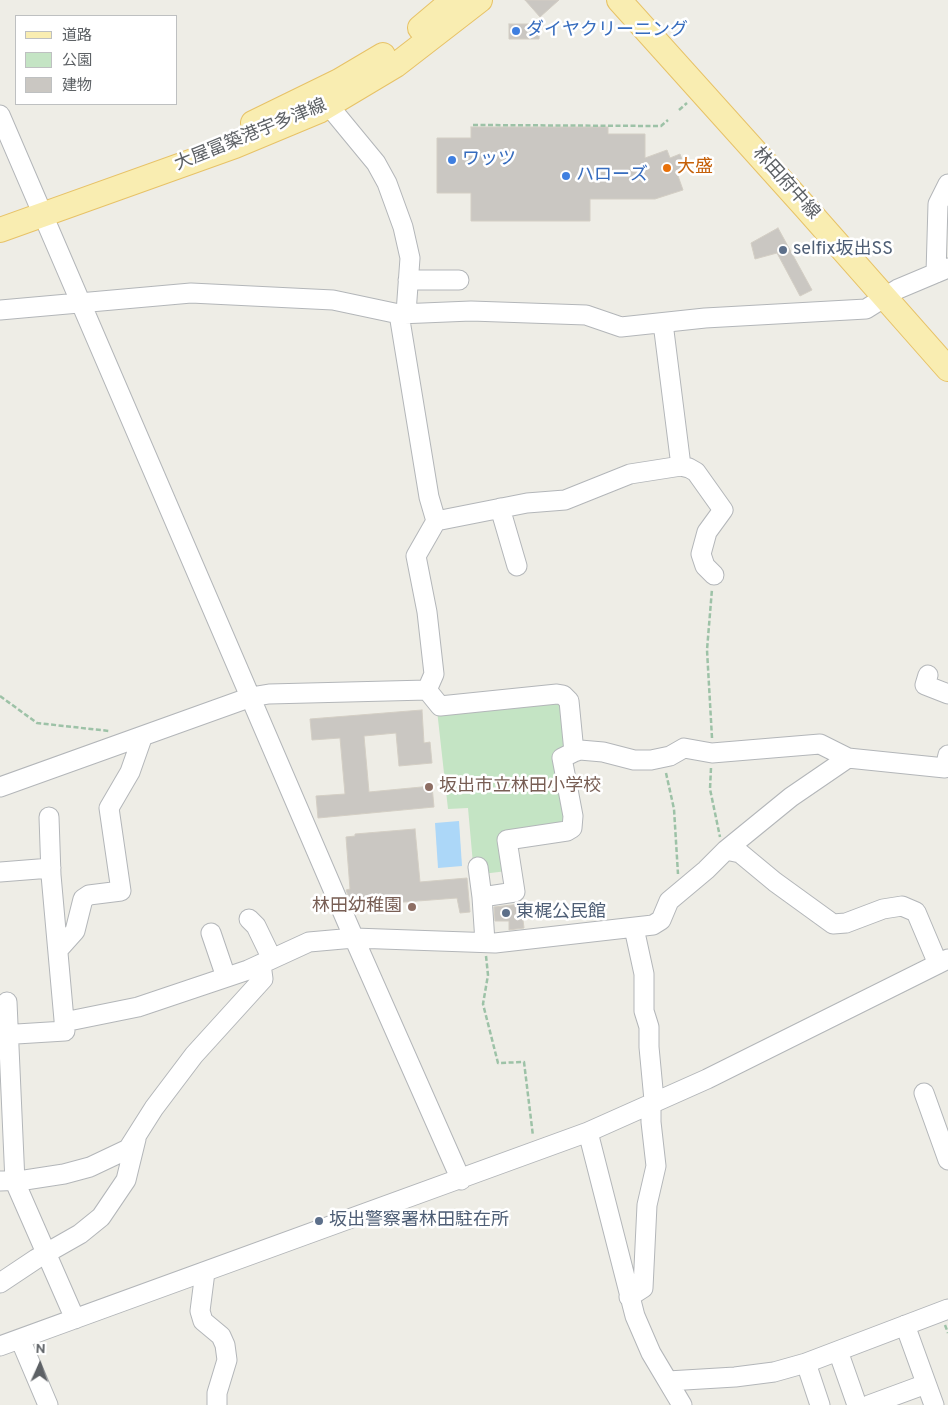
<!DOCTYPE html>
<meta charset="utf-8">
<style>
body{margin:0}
#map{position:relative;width:948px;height:1405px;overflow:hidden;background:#eeede6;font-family:Overpass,"Noto Sans JP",sans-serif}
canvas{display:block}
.legend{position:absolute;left:15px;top:15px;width:162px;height:90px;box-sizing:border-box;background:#fff;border:1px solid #bec0c1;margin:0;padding:6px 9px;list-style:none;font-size:15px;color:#5d6165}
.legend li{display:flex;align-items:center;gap:10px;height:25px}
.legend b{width:25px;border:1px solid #bec0c1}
.north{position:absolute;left:15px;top:1340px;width:50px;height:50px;-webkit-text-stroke:4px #fff;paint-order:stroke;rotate:2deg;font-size:14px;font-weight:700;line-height:20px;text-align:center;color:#5d6165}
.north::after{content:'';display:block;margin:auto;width:18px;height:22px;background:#5d6165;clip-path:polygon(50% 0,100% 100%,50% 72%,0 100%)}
</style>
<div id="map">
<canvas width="948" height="1405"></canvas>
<ul class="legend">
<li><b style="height:6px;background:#f9edb1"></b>道路</li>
<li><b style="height:14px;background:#c4e4c4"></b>公園</li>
<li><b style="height:14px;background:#cac7c2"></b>建物</li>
</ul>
<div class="north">N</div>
</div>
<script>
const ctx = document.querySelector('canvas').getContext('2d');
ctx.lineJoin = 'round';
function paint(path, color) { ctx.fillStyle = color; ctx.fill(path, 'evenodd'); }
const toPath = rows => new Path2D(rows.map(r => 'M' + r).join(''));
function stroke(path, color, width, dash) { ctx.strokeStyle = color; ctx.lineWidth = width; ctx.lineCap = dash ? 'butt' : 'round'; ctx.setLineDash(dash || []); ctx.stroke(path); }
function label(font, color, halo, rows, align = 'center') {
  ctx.font = font + ' Overpass,"Noto Sans JP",sans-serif'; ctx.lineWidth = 5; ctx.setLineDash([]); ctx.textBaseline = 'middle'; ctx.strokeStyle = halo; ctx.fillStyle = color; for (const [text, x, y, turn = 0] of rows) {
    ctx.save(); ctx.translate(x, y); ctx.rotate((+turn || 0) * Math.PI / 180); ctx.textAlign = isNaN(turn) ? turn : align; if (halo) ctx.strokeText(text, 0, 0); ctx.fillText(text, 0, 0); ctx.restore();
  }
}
const green = toPath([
 [558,698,565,703,570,817,562,826,501,835,507,871,474,875,468,808,448,809,437,710]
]);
const water = toPath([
 [459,821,462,866,438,868,435,823]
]);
const building = toPath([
 [525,0,559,0,540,17,525,0],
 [509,24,540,24,539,39,509,39,509,24],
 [471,127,608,127,608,134,645,134,645,158,667,150,670,158,680,154,686,170,677,173,683,190,655,199,590,199,590,221,471,221,471,193,437,193,437,138,471,138,471,127],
 [778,228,812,290,800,296,777,253,755,259,751,243,778,228],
 [422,710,424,743,430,742,432,763,399,766,396,733,364,736,369,792,432,786,434,807,318,818,316,796,345,794,340,738,312,740,310,719,422,710],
 [415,829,420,882,467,878,470,912,460,913,457,898,352,906,346,890,350,889,346,837,355,836,355,834,415,829],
 [521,904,524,928,509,930,509,921,495,921,494,907,521,904]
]);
const path = toPath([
 [679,110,687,103],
 [473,125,661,126,668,120],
 [0,696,37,723,109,731],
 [712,738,707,650,712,589],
 [711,768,710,789,720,837],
 [666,773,674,809,678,874],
 [486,956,488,975,483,1004,498,1063,524,1062,533,1136],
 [945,1325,948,1333]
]);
const minor = toPath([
 [329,106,376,163,387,183,403,227,410,258,406,313],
 [0,115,350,929,461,1180],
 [936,273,938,204,948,184],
 [408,280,459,280],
 [0,310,191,293,333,300,399,314,471,311,586,315,621,327,705,318,866,309,898,289,948,268],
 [399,314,429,497,436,521,416,556,427,612,434,674,427,690],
 [663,323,681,466],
 [500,508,517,566],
 [436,521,527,503,565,500,630,474,681,466,689,468,696,472,723,510,707,532,701,554,705,566,714,575],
 [928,675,925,685,948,694],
 [427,690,440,706,557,694,563,695,569,701,574,752,562,758,573,816,572,828,567,831,507,840,515,892,482,897,485,942],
 [574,752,580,750,603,752,634,760,651,760,670,756,684,748,712,753,820,744,848,758,945,768,948,755],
 [0,787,251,697,269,694,427,690],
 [726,850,740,853,775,882,833,924,846,923,883,909,902,906,916,912,938,964],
 [478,867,482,897],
 [0,872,51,868],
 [249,919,256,926,272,959],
 [211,933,226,977],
 [58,950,75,931,83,899,89,895,121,891,109,808,130,772,142,738],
 [7,1002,15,1182,75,1319],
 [64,1022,138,1007,248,970,309,942,354,938,495,943,653,925,661,920,669,901,706,870,726,850,791,797,848,758],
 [0,1035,65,1031,51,875,49,817],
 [924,1093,948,1160],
 [588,1132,635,1316,651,1353,682,1405],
 [0,1181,25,1180,64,1174,90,1167,128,1149,154,1108,194,1055,263,979,261,964],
 [205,1272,200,1311,203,1321,221,1336,225,1345,227,1360,217,1393,217,1405],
 [0,1283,36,1259,80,1234,101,1217,126,1180,136,1139],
 [629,1297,643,1288,647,1205,656,1166,651,1122,651,1109,654,1100,649,1047,649,1027,644,1011,644,974,634,928],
 [905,1325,934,1405],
 [20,1339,48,1405],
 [0,1346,588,1132,707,1079,948,959],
 [838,1351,857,1405],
 [806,1363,820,1405],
 [668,1381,735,1377,774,1372,806,1363,948,1309],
 [869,1405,926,1384]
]);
const major = toPath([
 [619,0,806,208,948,369],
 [420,28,453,0],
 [253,123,339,81,383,55],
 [0,230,235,146,319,111,396,65,480,0]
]);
const markers = [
 [516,31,5,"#3f7fe0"],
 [452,160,5,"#3f7fe0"],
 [667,168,5,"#e8710a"],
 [566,176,5,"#3f7fe0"],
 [783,250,5,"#5c6f8a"],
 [429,787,5,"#8d6e63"],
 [412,907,5,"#8d6e63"],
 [506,913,5,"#5c6f8a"],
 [319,1221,5,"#5c6f8a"]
];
const shopNames = [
 ["ダイヤクリーニング",526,31],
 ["ワッツ",462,160],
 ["ハローズ",576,176]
];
const streetNames = [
 ["大屋冨築港宇多津線",251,136,-22],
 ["林田府中線",785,184,48]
];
const foodNames = [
 ["大盛",677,168]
];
const serviceNames = [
 ["selfix坂出SS",793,250],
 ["東梶公民館",516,913],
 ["坂出警察署林田駐在所",329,1221]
];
const educationNames = [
 ["坂出市立林田小学校",439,787],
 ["林田幼稚園",402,907,"right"]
];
paint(green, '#c4e4c4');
paint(water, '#acd7f8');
paint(building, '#cac7c2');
stroke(building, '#d3cec4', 1);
stroke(minor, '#b3b6b9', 21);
stroke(major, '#e7c267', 26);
stroke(path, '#9dc2a7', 2.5, [5, 2.5]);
stroke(minor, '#fff', 19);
stroke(major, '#f9edb1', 24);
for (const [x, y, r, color] of markers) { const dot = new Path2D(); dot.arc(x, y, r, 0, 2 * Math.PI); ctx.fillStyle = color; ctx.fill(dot); stroke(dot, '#fff', 2); }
label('18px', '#366cbe', '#fff', shopNames, 'left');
label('18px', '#5d6165', '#fff', streetNames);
label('18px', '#c56008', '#fff', foodNames, 'left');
label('18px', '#4e5e75', '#fff', serviceNames, 'left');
label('18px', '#785e54', '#fff', educationNames, 'left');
</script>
